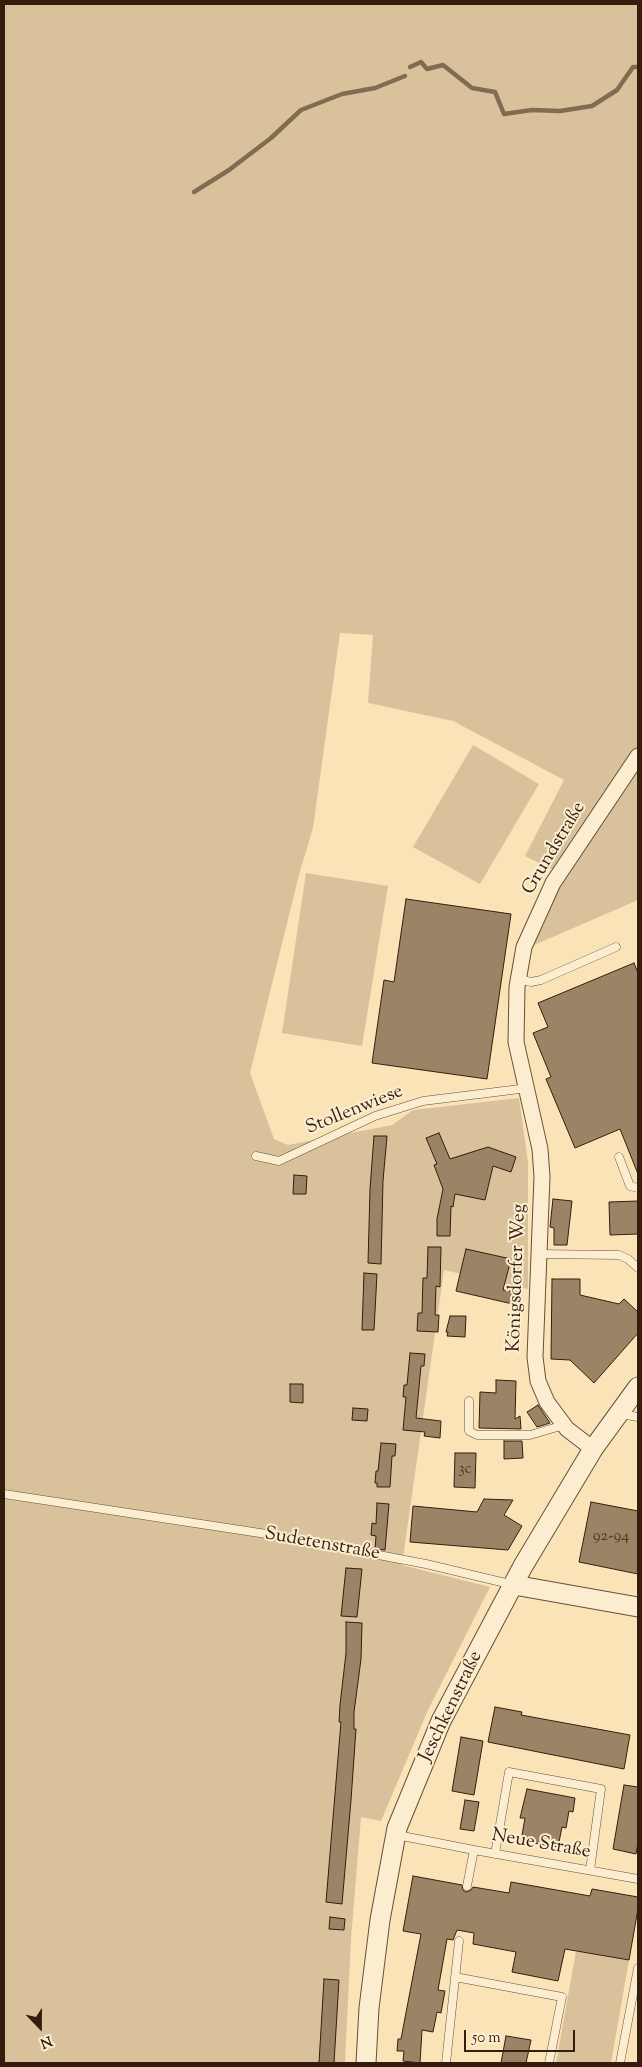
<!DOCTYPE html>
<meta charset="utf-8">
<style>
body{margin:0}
#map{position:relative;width:642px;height:2067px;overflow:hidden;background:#fbe3b8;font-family:"Sorts Mill Goudy",serif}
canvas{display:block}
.frame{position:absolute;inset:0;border:5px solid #331e0e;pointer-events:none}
.north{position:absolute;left:15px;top:2002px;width:50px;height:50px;-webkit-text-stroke:4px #fcedd1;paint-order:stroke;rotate:158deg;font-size:14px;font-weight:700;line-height:20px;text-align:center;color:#331e0e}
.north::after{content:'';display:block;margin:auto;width:18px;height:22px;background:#331e0e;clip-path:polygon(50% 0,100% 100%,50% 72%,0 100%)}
.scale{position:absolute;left:464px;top:2030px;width:111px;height:22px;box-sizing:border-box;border:2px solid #331e0e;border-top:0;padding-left:6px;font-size:15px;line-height:18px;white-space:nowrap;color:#331e0e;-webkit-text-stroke:4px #fcedd1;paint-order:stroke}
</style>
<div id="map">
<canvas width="642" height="2067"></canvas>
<div class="frame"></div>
<div class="north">N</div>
<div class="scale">50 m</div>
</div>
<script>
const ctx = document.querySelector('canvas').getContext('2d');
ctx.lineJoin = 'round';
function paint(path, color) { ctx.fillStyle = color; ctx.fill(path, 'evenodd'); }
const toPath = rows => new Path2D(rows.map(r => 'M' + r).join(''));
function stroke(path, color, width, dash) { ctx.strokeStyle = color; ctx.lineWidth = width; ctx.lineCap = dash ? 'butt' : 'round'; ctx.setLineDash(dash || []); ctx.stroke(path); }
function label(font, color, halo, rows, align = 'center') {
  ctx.font = font + ' "Sorts Mill Goudy",serif'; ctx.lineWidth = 4; ctx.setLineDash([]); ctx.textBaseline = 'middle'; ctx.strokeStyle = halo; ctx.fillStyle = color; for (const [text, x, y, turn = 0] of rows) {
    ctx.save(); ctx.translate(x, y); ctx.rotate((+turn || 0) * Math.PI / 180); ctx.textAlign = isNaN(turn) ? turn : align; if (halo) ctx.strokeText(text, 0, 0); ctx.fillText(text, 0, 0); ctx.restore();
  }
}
const green = toPath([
 [4,4,638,4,638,900,532,946,565,876,525,856,564,780,453,721,368,703,373,635,340,633,313,828,300,871,250,1073,274,1139,288,1145,392,1125,413,1110,519,1098,528,1162,528,1289,444,1270,402,1565,490,1587,428,1710,381,1821,361,1817,351,1939,345,2063,4,2063],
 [473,745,539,784,480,884,413,847],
 [306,873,388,886,362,1046,282,1033],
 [576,1951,629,1960,611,2063,556,2063]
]);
const stream = toPath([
 [410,67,421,62,427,69,443,65,472,88,495,92,504,114,532,110,560,111,592,106,617,90,633,67,638,67],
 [194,192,229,170,271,138,301,110,342,94,375,88,405,76]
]);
const building = toPath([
 [406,899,511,914,487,1079,372,1063,384,980,394,982,406,899],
 [634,963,638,973,638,1174,620,1129,575,1148,546,1079,551,1077,533,1033,548,1027,538,1003,634,963],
 [439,1133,450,1159,488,1147,516,1157,511,1172,493,1166,485,1200,455,1194,453,1207,451,1206,450,1236,437,1236,437,1219,443,1189,434,1165,437,1164,426,1138,439,1133],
 [374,1136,387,1136,383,1181,381,1264,368,1263,370,1189,374,1136],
 [294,1175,307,1176,306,1194,293,1194,294,1175],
 [553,1199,572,1201,567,1245,554,1245,554,1228,550,1227,553,1199],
 [638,1201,638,1234,610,1235,609,1202,638,1201],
 [428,1247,441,1247,440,1287,436,1286,435,1315,439,1315,438,1332,417,1331,418,1313,422,1313,423,1278,427,1278,428,1247],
 [466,1249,511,1259,503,1290,519,1292,517,1305,456,1291,466,1249],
 [364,1273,377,1274,374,1330,362,1330,364,1273],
 [552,1279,580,1279,580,1295,619,1304,624,1299,638,1312,638,1333,594,1383,570,1360,551,1359,552,1279],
 [450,1316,466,1316,465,1337,447,1336,448,1332,446,1332,450,1316],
 [410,1353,425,1354,424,1366,421,1366,416,1418,441,1421,440,1438,424,1436,425,1432,403,1430,406,1397,403,1397,404,1385,407,1385,410,1353],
 [496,1380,516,1381,515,1419,520,1416,521,1429,479,1428,480,1392,496,1393,496,1380],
 [290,1384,303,1384,303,1403,290,1402,290,1384],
 [538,1405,550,1423,537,1427,527,1412,538,1405],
 [353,1408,368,1409,367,1421,352,1420,353,1408],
 [504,1441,522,1441,523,1458,504,1459,504,1441],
 [381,1443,396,1444,395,1456,392,1456,390,1487,377,1487,377,1483,375,1483,376,1471,378,1471,381,1443],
 [455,1453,476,1453,475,1488,454,1487,455,1453],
 [484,1499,513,1500,504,1515,522,1526,508,1550,410,1542,413,1506,477,1512,484,1499],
 [591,1502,638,1511,638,1574,579,1562,591,1502],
 [377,1503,389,1504,385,1550,375,1549,376,1536,371,1535,372,1523,376,1524,377,1503],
 [346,1568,362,1569,357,1617,341,1616,346,1568],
 [346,1622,362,1623,361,1659,354,1712,354,1729,356,1729,351,1800,342,1904,326,1902,341,1722,339,1722,340,1705,346,1653,346,1622],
 [495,1707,522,1712,521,1715,630,1735,624,1769,488,1742,495,1707],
 [461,1737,483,1741,474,1795,452,1791,461,1737],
 [624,1785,638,1787,638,1843,636,1854,613,1849,624,1785],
 [527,1789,575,1798,573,1812,569,1811,566,1828,562,1827,558,1847,521,1841,525,1818,520,1818,527,1789],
 [465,1800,479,1802,474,1831,460,1829,465,1800],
 [413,1876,462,1885,463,1890,466,1892,471,1890,473,1887,509,1893,511,1882,590,1896,592,1889,638,1897,638,1909,629,1960,565,1949,558,1981,512,1972,516,1952,473,1944,474,1933,457,1930,453,1940,447,1939,438,1990,445,1991,441,2013,437,2012,433,2032,422,2030,420,2063,403,2061,404,2051,397,2051,398,2039,401,2039,421,1934,403,1931,413,1876],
 [330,1917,345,1919,344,1930,329,1929,330,1917],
 [324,1979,339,1980,334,2063,319,2063,324,1979],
 [506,2036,531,2040,526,2063,501,2063,506,2036]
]);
const service = toPath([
 [519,979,531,982,541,980,616,947],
 [256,1156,279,1161,375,1116,423,1101,528,1088],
 [619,1157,630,1186,638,1188],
 [539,1254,619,1255,628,1259,638,1268],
 [469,1401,469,1431,477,1435,530,1435,564,1425],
 [621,1414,638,1417],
 [4,1494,273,1535,426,1564,514,1585],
 [397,1835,474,1850],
 [495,1854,509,1772,601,1789,590,1870],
 [467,1886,474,1850,638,1879],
 [455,1977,562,1997,549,2063],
 [446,2063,459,1941],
 [620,2063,638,1968]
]);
const minor = toPath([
 [593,1449,567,1429,547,1402,538,1381,535,1357,542,1177,540,1149,516,1042,517,987,524,947,553,883,638,756]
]);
const tertiary = toPath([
 [514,1585,638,1607],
 [366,2063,369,2008,380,1920,397,1828,441,1721,523,1566,593,1449,638,1387]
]);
const numberNames = [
 ["3c",465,1470],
 ["92-94",611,1537]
];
const streetNames = [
 ["Grundstraße",555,849,-59],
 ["Stollenwiese",355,1111,-22],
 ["Königsdorfer Weg",518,1278,-88],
 ["Sudetenstraße",322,1545,10],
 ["Jeschkenstraße",452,1707,-64],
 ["Neue Straße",541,1845,10]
];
paint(green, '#d9c29b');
stroke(stream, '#826c51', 4.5);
paint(building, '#9b8466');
stroke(building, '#331e0e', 1);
stroke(service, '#654f38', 9);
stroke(minor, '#654f38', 17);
stroke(tertiary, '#654f38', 21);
stroke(service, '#fcedd1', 8);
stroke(minor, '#fcedd1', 15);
stroke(tertiary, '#fcedd1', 19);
label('16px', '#4d3824', null, numberNames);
label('19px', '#331e0e', '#fcedd1', streetNames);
</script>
